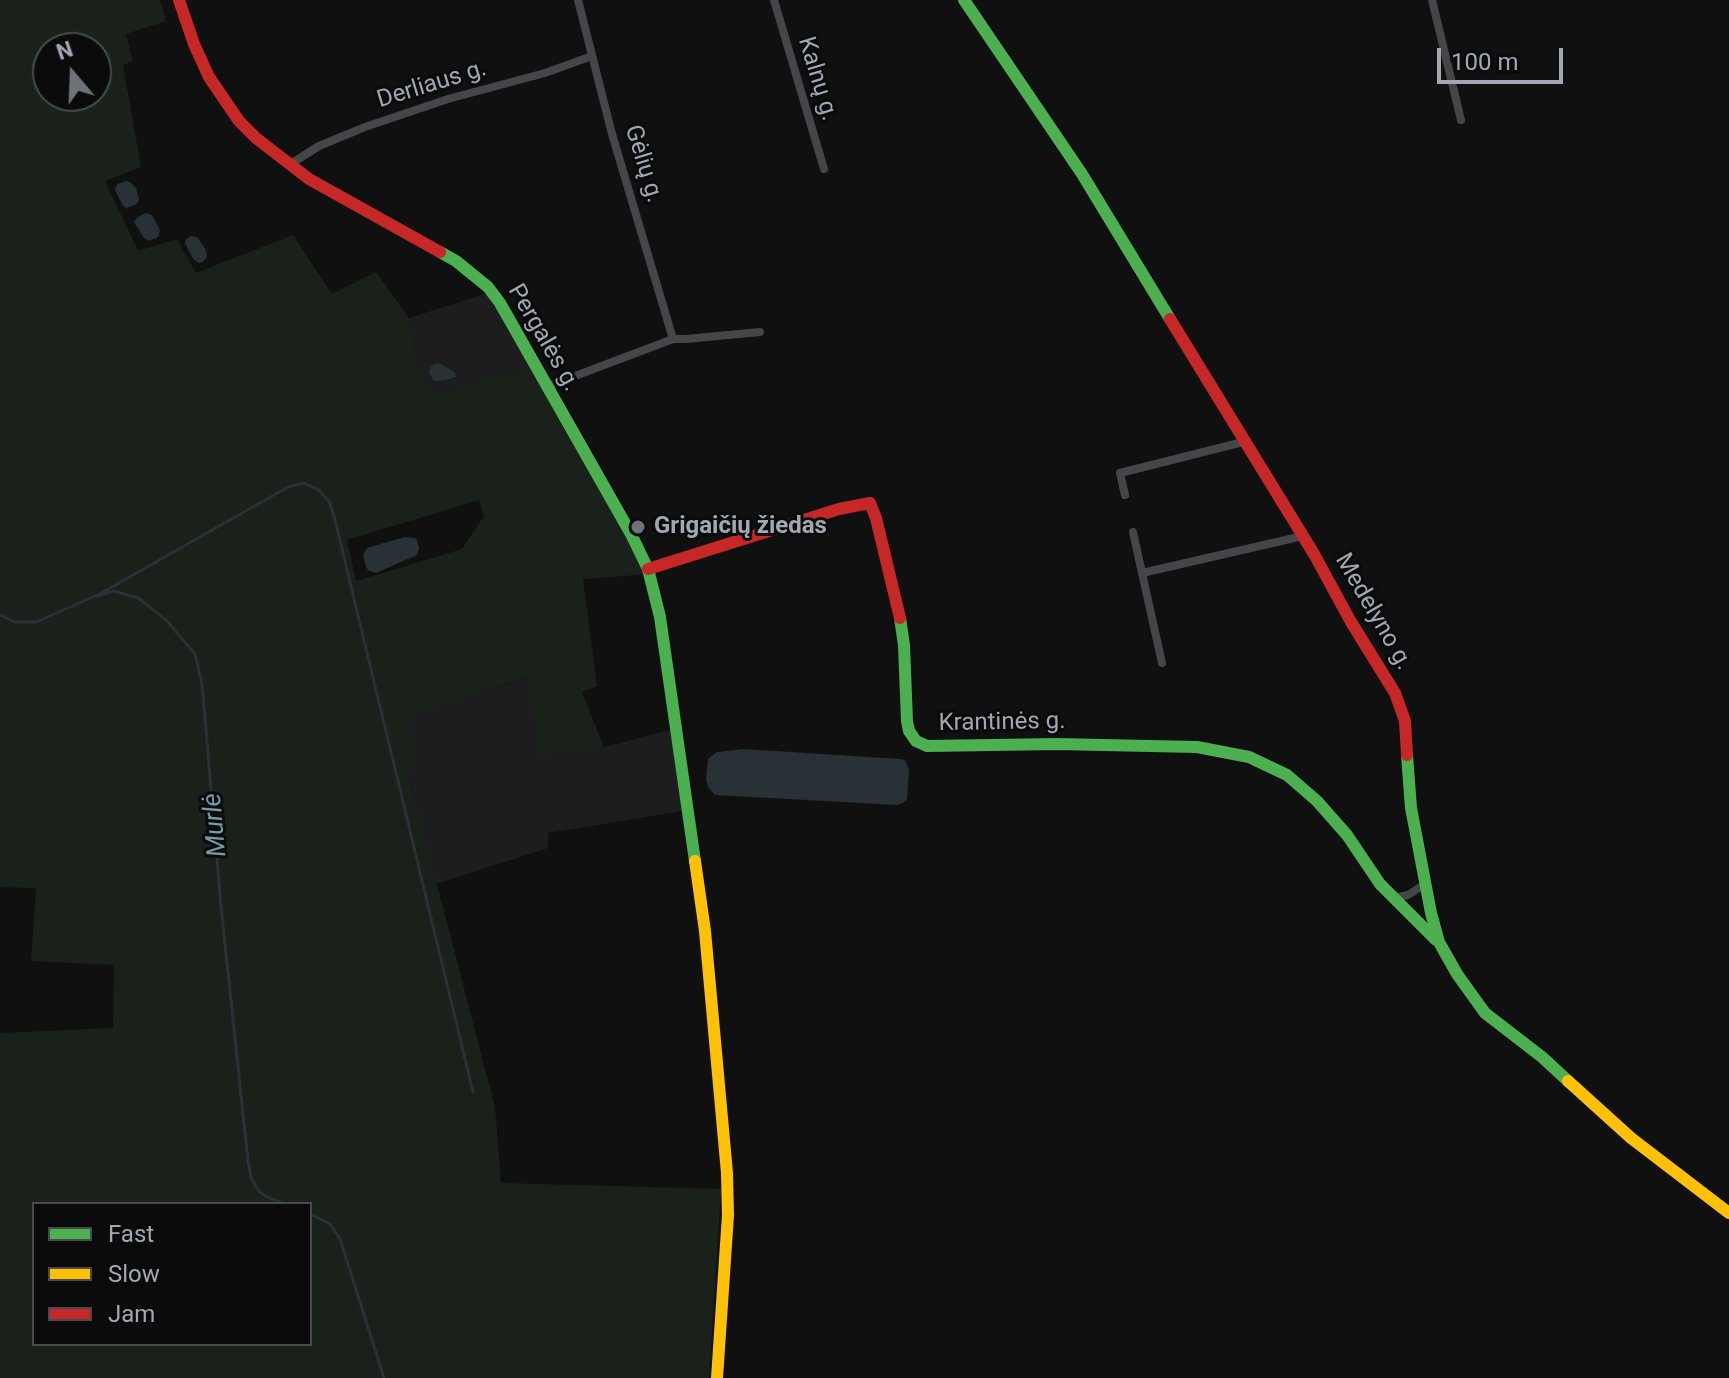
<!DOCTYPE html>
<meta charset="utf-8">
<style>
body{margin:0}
#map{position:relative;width:1729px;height:1378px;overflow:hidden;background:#101011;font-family:Roboto,sans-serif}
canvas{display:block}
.legend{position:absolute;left:32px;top:1202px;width:280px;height:144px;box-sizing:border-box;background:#0b0b0c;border:2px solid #474a4e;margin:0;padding:10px 14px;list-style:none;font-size:24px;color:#a1a8b2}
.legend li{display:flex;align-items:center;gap:16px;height:40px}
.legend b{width:40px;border:2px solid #474a4e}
.north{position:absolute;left:32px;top:32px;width:80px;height:80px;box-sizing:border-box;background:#0b0b0c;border:2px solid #474a4e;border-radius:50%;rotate:341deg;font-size:22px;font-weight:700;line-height:32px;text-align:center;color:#a1a8b2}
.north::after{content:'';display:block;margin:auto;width:28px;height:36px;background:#6e737a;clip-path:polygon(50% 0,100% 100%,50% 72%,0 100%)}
.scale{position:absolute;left:1437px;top:48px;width:126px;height:36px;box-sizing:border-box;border:4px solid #a1a8b2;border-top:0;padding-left:10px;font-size:24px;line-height:28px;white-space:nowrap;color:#a1a8b2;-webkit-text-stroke:6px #0b0b0c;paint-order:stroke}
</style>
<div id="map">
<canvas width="1729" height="1378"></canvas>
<ul class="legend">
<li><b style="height:10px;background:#4caf50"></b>Fast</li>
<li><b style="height:10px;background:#ffc107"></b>Slow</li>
<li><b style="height:10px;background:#c62828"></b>Jam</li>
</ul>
<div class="north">N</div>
<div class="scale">100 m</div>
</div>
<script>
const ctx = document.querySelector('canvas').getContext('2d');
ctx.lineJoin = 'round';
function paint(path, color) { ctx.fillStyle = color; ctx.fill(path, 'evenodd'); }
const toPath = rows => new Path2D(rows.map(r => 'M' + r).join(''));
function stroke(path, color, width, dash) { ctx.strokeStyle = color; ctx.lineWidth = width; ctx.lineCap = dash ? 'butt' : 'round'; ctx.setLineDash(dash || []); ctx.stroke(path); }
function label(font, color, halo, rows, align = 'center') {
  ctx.font = font + ' Roboto,sans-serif'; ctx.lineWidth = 6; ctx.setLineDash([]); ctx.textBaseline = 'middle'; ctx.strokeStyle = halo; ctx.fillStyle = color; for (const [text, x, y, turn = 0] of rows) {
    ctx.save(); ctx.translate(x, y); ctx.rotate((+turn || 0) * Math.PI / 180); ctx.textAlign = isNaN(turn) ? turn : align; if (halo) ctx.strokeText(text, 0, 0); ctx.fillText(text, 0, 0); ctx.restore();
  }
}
const built = toPath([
 [488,293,529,365,431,396,418,369,409,318],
 [530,676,604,747,670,730,683,811,548,833,548,848,436,884,408,772,407,717]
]);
const green = toPath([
 [0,0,160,0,166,21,126,34,133,61,123,65,141,167,105,181,138,251,177,239,196,273,293,235,332,294,376,272,409,318,418,369,431,396,529,365,629,541,644,573,638,575,583,579,597,686,582,692,604,747,539,756,529,676,408,717,417,766,408,773,495,1107,501,1183,721,1189,709,1378,0,1378,0,1033,113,1028,114,965,31,961,36,888,0,887],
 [48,48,96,48,96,96,48,96],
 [479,500,484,516,462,549,356,581,347,540],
 [34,1204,310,1204,310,1344,34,1344]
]);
const water = toPath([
 [126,181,130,182,136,188,139,200,137,204,127,208,123,206,115,190,117,184],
 [146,213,152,215,160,230,158,237,149,241,144,238,134,222,138,217],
 [191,236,197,237,206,250,207,257,203,262,199,263,194,260,185,244,186,239],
 [438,363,455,372,456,377,446,380,434,381,429,373,431,366],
 [405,537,415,538,417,540,419,549,417,555,376,573,369,571,366,567,363,555,367,548],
 [744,749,900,759,905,760,909,769,907,799,903,803,897,805,715,795,708,787,706,780,708,759,717,752]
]);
const stream = toPath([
 [96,596,288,487,303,483,318,489,329,501,335,520,473,1092],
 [0,615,15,622,36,622,93,597,114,591,138,598,166,620,195,654,202,684,221,906,248,1161,251,1178,258,1190,265,1196,285,1204],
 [310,1214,330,1224,340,1239,384,1378]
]);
const street = toPath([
 [578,0,612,134,673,339],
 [774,0,824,169],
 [1432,0,1461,120],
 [289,165,319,146,365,127,448,99,545,73,592,56],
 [546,387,673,339,686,339,760,332],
 [1125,495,1120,473,1243,442],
 [1133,532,1142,573,1303,536],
 [1142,573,1162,663],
 [1393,898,1408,895,1425,884]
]);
const fast = toPath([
 [964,0,1082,174,1170,319],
 [440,252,456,261,488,287,500,303,631,534,648,569,660,617,695,861],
 [900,618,904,645,907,721,909,731,916,741,927,746,1057,744,1197,747,1249,757,1287,775,1317,801,1347,835,1380,884,1436,940],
 [1407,755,1411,808,1431,913,1439,942,1457,974,1485,1013,1542,1057,1568,1081]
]);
const slow = toPath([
 [695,861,705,931,727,1173,728,1215,717,1378],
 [1568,1081,1631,1138,1729,1213]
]);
const jam = toPath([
 [179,0,194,44,209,77,239,121,256,138,309,179,440,252],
 [1170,319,1314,554,1351,622,1395,693,1405,721,1407,755],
 [648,569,839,509,870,503,876,518,900,618]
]);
const markers = [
 [638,527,8,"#6e737a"]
];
const streetNames = [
 ["Kalnų g.",817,79,73],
 ["Derliaus g.",432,85,-17],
 ["Gėlių g.",643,164,73],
 ["Pergalės g.",543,338,60],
 ["Medelyno g.",1373,612,60],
 ["Krantinės g.",1002,723,-1]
];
const poiNames = [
 ["Grigaičių žiedas",654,527]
];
const waterNames = [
 ["Murlė",216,825,-95]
];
paint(built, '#1d1d1f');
paint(green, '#1a211b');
paint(water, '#283135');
stroke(stream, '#283135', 3);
stroke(street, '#454649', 8);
stroke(fast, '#4caf50', 12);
stroke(slow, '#ffc107', 12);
stroke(jam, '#c62828', 12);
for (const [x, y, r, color] of markers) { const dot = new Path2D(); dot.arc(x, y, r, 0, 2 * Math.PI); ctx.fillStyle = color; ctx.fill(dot); stroke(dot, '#0b0b0c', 3); }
label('24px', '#a1a8b2', '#0b0b0c', streetNames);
label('bold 24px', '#a1a8b2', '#0b0b0c', poiNames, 'left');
label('italic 26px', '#779bad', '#0b0b0c', waterNames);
</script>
